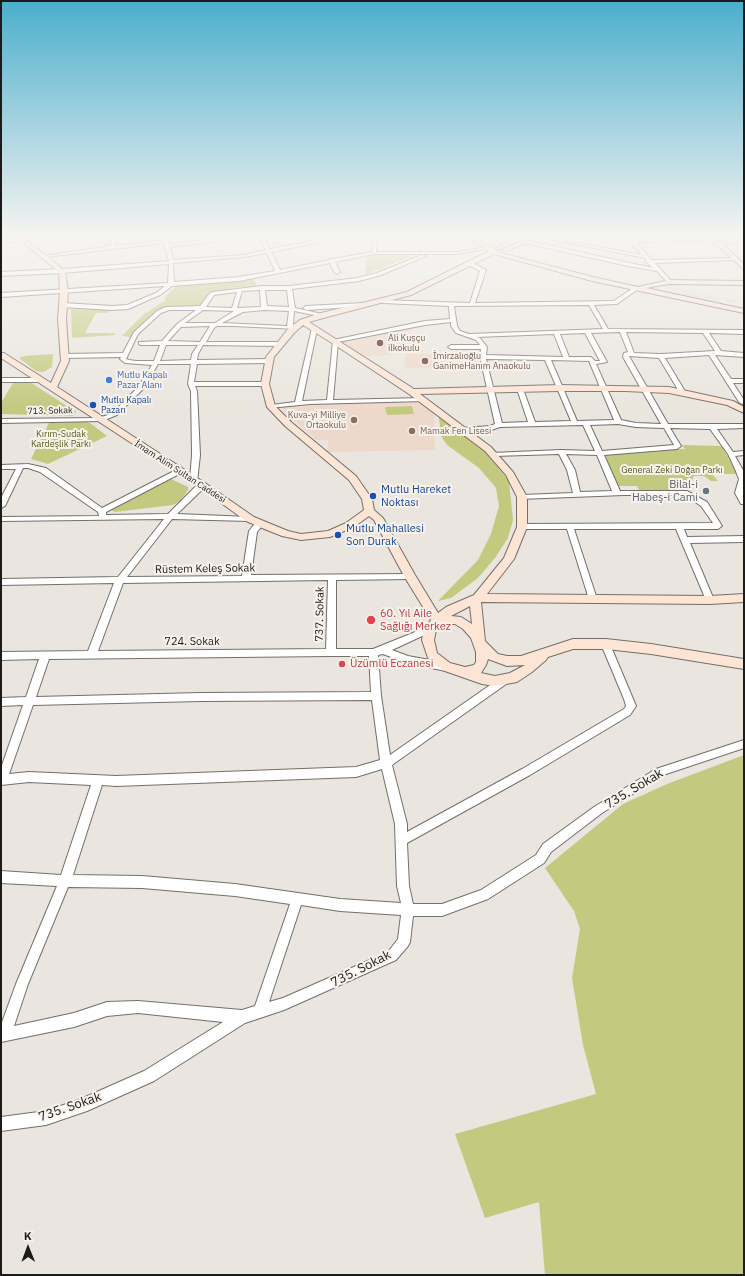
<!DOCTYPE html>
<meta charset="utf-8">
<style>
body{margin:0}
#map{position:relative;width:745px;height:1276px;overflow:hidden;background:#eae6df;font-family:"IBM Plex Sans",sans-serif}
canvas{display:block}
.frame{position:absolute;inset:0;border:2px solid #1c1b19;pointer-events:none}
.north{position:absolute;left:8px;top:1228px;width:40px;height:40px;-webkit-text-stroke:3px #f7f3ec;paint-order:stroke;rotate:359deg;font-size:11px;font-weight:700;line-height:16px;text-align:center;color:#1c1b19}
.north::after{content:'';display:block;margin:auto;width:14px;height:18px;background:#1c1b19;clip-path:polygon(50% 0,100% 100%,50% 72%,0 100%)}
</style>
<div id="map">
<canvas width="745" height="1276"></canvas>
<div class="frame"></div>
<div class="north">K</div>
</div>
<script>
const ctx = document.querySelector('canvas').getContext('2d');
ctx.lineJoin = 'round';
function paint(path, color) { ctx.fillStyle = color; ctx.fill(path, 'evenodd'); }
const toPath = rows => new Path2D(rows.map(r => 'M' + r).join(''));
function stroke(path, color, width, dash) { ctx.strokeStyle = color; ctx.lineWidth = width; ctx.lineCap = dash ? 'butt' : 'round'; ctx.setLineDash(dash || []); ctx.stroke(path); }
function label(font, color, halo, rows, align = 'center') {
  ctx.font = font + ' "IBM Plex Sans",sans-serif'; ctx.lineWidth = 4; ctx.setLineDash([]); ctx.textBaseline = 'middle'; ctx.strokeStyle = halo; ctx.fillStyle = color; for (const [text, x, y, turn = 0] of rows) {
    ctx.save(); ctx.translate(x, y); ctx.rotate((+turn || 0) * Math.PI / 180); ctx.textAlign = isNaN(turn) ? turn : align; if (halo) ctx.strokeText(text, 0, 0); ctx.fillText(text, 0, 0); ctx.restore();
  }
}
const commercial = toPath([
 [410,328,412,338,421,347,378,357,374,355,363,357,343,344,343,342],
 [405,354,444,354,446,369,405,368],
 [418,402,434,413,435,450,328,452,328,440,316,440,280,407,311,404]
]);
const built = toPath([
 [667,286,737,301,737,303,718,299,717,301,723,302,722,304,716,303,715,305,733,309,732,311,661,295,680,295,674,294,675,292,682,293,683,292,666,288]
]);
const green = toPath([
 [375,254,418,254,367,274,365,274,367,255],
 [253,277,257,286,231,288,230,290,211,292,204,300,202,306,198,307,173,306,159,309,151,315,130,337,122,336,144,314,166,300,164,298,175,287],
 [71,309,110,310,108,313,96,313,85,333,113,333,116,335,72,338],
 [53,354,52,367,43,372,36,371,19,358,24,356],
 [30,382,76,412,73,416,1,414,1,403,13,383],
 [412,406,414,414,387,415,385,407],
 [441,416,483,450,509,481,513,520,508,538,495,558,478,578,451,598,438,601,478,560,491,534,499,506,496,488,479,468,447,445,441,436,439,418],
 [85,422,90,423,107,436,48,464,31,459,49,423],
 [682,445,722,446,737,474,712,474,718,481,711,481,704,476,694,476,687,490,639,490,637,486,618,486,603,450,685,449],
 [171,479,188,487,188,490,180,501,173,505,115,512,111,510],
 [744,755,744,1275,545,1275,539,1202,485,1218,455,1134,596,1094,583,1045,572,978,580,929,574,911,545,868,623,804,667,784]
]);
const street = toPath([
 [113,234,117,234,116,246,163,240,162,234,166,234,170,244,262,234,270,249,349,234,472,234,470,235,377,236,376,252,457,252,489,247,491,248,457,254,374,254,335,262,340,272,337,274,334,272,330,263,239,281,172,286,160,295,128,309,112,310,63,307,60,305,63,303,112,306,127,305,156,293,165,286,1,297,1,293,168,283,169,264,62,273,1,276,1,272,62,269,169,261,164,243,45,257,43,256,111,246,113,234],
 [258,236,266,250,244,255,173,260,170,247,258,236],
 [349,236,373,236,372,252,333,259,331,259,329,260,280,270,271,252,349,236],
 [267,253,275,271,239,277,174,282,173,263,244,257,267,253],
 [623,234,627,234,633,240,710,238,712,239,710,240,635,242,652,260,736,258,738,259,736,260,655,263,671,281,671,283,669,284,657,271,628,266,525,243,506,251,502,250,532,237,534,238,529,241,653,268,647,263,645,258,534,236,536,235,642,255,623,234],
 [744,235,744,238,727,244,716,244,714,243,724,242,744,235],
 [24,238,26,238,26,240,1,243,1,241,24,238],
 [422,255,426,256,381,275,359,281,292,289,295,308,327,315,324,317,294,311,293,326,297,327,297,329,234,326,217,326,214,328,206,342,279,342,282,344,279,346,203,345,198,354,197,360,270,359,273,361,270,363,197,364,194,382,265,382,268,384,265,386,195,386,197,391,200,455,197,482,191,482,190,480,192,455,191,391,188,384,191,364,158,364,144,388,117,415,102,421,1,423,1,419,99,418,113,413,139,386,152,365,125,363,120,359,121,357,64,358,61,356,64,354,123,353,134,332,157,311,166,307,200,306,210,293,212,292,262,286,289,286,357,278,377,273,422,255],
 [260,290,261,307,237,308,242,291,260,290],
 [265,290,287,290,289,307,267,306,265,290],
 [237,292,232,308,206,307,214,295,237,292],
 [169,310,196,310,177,324,162,341,139,342,139,344,141,345,160,345,154,361,136,361,129,360,126,359,138,334,161,313,169,310],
 [203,310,234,311,215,323,185,323,203,310],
 [264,310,289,311,287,326,222,323,243,312,264,310],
 [210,326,200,342,168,341,181,327,210,326],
 [166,345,198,345,192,354,191,360,160,361,166,345],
 [469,263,473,263,486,270,475,303,614,301,636,286,639,288,638,289,617,304,594,305,608,329,744,330,744,334,709,333,721,351,744,353,744,357,715,355,731,379,744,379,744,383,733,383,744,400,744,403,742,404,739,402,709,355,665,358,686,393,683,395,680,393,659,358,629,356,668,424,744,424,744,428,717,429,733,452,744,451,744,455,735,456,744,472,743,493,744,504,741,504,735,493,739,479,735,469,728,454,710,429,670,428,681,446,677,449,604,455,620,491,687,491,707,502,722,526,718,529,684,529,687,537,744,536,744,542,690,543,714,600,713,602,707,602,706,600,676,529,574,529,597,599,593,602,589,599,567,529,519,529,518,527,519,525,522,524,713,523,701,506,685,495,624,495,519,499,519,495,522,495,573,493,567,470,559,454,493,456,489,454,491,453,561,450,595,451,583,425,500,427,491,430,461,431,461,429,463,428,490,426,495,424,480,357,481,349,451,349,448,347,451,345,480,345,476,340,456,333,451,326,451,322,425,325,338,342,333,400,423,398,426,400,425,401,310,404,269,408,269,406,271,405,295,402,312,328,317,329,302,401,327,400,333,340,425,321,450,319,449,306,383,303,380,301,381,300,470,303,480,271,469,265,469,263],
 [589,305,603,329,469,334,460,331,457,326,454,306,589,305],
 [620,332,628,352,624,353,623,357,661,424,636,423,621,420,596,364,607,362,591,333,620,332],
 [626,332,703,333,715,351,661,354,634,353,626,332],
 [585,333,600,361,595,361,591,357,569,357,560,334,585,333],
 [554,334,563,357,486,355,487,347,480,338,476,337,554,334],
 [486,359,545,360,571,421,535,422,523,389,520,387,517,389,528,422,502,423,486,359],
 [551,360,589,361,614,420,577,421,551,360],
 [618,424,636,427,664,428,674,445,602,451,590,425,618,424],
 [566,454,597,455,612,491,580,492,575,470,566,454],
 [365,303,367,304,367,306,306,310,303,308,306,306,365,303],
 [1,378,41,378,44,380,41,382,1,382,1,378],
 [28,464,46,468,102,508,180,468,184,470,183,472,106,512,106,515,168,514,199,483,202,483,206,485,205,487,177,514,250,517,254,519,250,521,172,519,127,577,242,576,249,531,257,521,260,520,264,523,257,532,251,575,413,574,414,576,410,579,336,580,336,649,373,649,430,626,434,629,433,631,392,650,408,656,446,663,449,664,451,667,449,670,446,671,407,663,383,654,378,655,381,696,390,755,503,676,509,676,511,679,509,682,392,765,407,824,407,832,522,769,624,709,626,706,624,699,601,644,603,642,609,642,636,706,630,715,530,775,407,843,409,886,413,904,442,904,481,890,536,855,543,844,594,807,656,769,744,740,744,748,663,775,602,813,551,852,544,863,488,899,442,916,413,916,410,942,408,946,396,960,284,1010,245,1023,154,1081,87,1111,46,1125,1,1131,1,1117,46,1111,81,1099,144,1071,223,1022,138,1013,107,1016,74,1027,1,1042,1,1025,16,984,57,886,1,883,1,871,61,875,91,785,29,782,1,785,1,768,23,705,1,706,1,698,26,697,39,659,1,660,1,652,88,651,114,583,1,585,1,579,118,577,164,519,1,521,1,517,99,516,98,512,40,472,28,468,23,468,5,506,1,508,1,498,16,469,1,469,1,465,28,464],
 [328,580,326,649,98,651,123,583,328,580],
 [331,656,369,656,371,692,201,693,36,697,49,659,331,656],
 [372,700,380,760,356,767,116,776,29,772,9,774,33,705,201,701,372,700],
 [382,769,395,824,397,886,401,903,340,899,235,884,142,876,73,875,102,785,116,786,356,777,382,769],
 [68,887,142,888,235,896,290,904,255,1006,242,1010,138,1001,107,1002,74,1013,14,1026,28,984,68,887],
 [301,905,340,911,401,915,398,939,388,952,283,998,269,1002,301,905]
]);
const secondary = toPath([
 [13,234,19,234,24,237,33,234,40,234,39,235,27,240,65,271,68,292,66,319,69,361,57,387,205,483,254,517,288,531,301,534,328,531,346,523,364,510,362,499,349,480,285,426,267,407,261,384,266,357,288,329,300,320,321,313,407,292,489,251,476,243,467,234,473,234,480,241,501,253,593,277,638,287,669,280,744,281,744,285,669,284,646,288,744,309,744,313,592,281,494,254,411,295,327,317,309,322,414,389,560,385,669,387,733,401,744,407,744,413,727,405,669,393,625,391,560,391,420,394,491,447,513,472,527,497,527,527,514,559,487,594,710,596,744,594,744,602,710,604,481,602,485,641,498,654,507,656,521,656,573,639,606,639,651,644,744,659,744,669,651,654,606,649,573,649,548,657,546,660,532,672,517,682,495,686,482,684,442,670,428,658,422,640,424,629,431,620,404,576,374,520,369,516,354,527,330,537,301,540,282,536,262,528,246,521,199,487,1,358,1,353,4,353,51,383,61,361,58,319,60,292,59,272,13,234],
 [303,325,332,343,409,394,485,451,506,475,517,497,517,527,504,558,474,595,446,607,438,613,415,575,383,518,374,510,372,499,356,476,291,422,275,406,269,384,274,357,294,333,303,325],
 [470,606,472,624,461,617,451,616,470,606],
 [440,624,455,624,463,629,471,638,476,652,476,662,474,665,465,667,450,663,437,653,434,640,436,630,440,624],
 [488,659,507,666,525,665,510,673,495,676,481,673,486,665,488,659],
 [480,234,486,234,505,248,500,249,480,234],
 [698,234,705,234,724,245,744,264,744,270,720,247,698,234]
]);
const markers = [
 [380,343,4,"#8d6e63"],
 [425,361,4,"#8d6e63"],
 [109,380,4,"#3f7fe0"],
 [93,405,4,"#1a4fb4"],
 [354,420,4,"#8d6e63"],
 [412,431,4,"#8d6e63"],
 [706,491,4,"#6b7280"],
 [373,496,4,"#1a4fb4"],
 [338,535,4,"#1a4fb4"],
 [371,620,5,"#e0444e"],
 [342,664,4,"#e0444e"]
];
const farEducationnames = [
 ["Ali Kuşçu",388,338],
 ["ilkokulu",388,348],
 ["İmirzalıoğlu",433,356],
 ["GanimeHanım Anaokulu",433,366],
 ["Kuva-yi Milliye",346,415,"right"],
 ["Ortaokulu",346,425,"right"],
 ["Mamak Fen Lisesi",420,431]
];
const farShopnames = [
 ["Mutlu Kapalı",117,375],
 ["Pazar Alanı",117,385]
];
const farTransitnames = [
 ["Mutlu Kapalı",101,400],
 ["Pazarı",101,410]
];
const farStreetnames = [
 ["713. Sokak",50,411,-1],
 ["İmam Alim Sultan Caddesi",180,472,33]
];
const farParknames = [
 ["Kırım-Sudak",61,434],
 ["Kardeşlik Parkı",61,444],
 ["General Zeki Doğan Parkı",672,470]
];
const worshipNames = [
 ["Bilal-i",698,485],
 ["Habeş-i Cami",698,498]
];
const transitNames = [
 ["Mutlu Hareket",381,490],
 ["Noktası",381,503],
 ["Mutlu Mahallesi",346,529],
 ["Son Durak",346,542]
];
const streetNames = [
 ["Rüstem Keleş Sokak",205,569,-1],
 ["737. Sokak",320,614,-89],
 ["724. Sokak",192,642]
];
const healthNames = [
 ["60. Yıl Aile",380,614],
 ["Sağlığı Merkez",380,627],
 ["Üzümlü Eczanesi",350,664]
];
const nearStreetnames = [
 ["735. Sokak",634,789,-31],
 ["735. Sokak",361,969,-27],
 ["735. Sokak",70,1107,-19]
];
paint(commercial, '#eed8cb');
paint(built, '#e3dbce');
paint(green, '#c3c97e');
stroke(street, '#736f69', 2);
stroke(secondary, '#736f69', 2);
paint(street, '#fff');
paint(secondary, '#fde5d6');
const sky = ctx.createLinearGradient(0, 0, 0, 412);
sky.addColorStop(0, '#4baecd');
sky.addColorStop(0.57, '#f6f4f1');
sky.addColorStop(1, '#f6f4f100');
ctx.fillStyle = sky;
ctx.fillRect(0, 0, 745, 412);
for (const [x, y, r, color] of markers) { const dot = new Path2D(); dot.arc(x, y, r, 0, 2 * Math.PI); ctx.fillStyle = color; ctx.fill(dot); stroke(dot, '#f7f3ec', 1.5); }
label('9px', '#785e54', '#f7f3ec', farEducationnames, 'left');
label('9px', '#366cbe', '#f7f3ec', farShopnames, 'left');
label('9px', '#164399', '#f7f3ec', farTransitnames, 'left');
label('9px', '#1c1b19', '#f7f3ec', farStreetnames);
label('9px', '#575a1b', '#f7f3ec', farParknames);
label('11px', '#5b616d', '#f7f3ec', worshipNames, 'right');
label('11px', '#164399', '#f7f3ec', transitNames, 'left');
label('11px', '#1c1b19', '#f7f3ec', streetNames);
label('11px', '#be3a42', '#f7f3ec', healthNames, 'left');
label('13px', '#1c1b19', '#f7f3ec', nearStreetnames);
</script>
